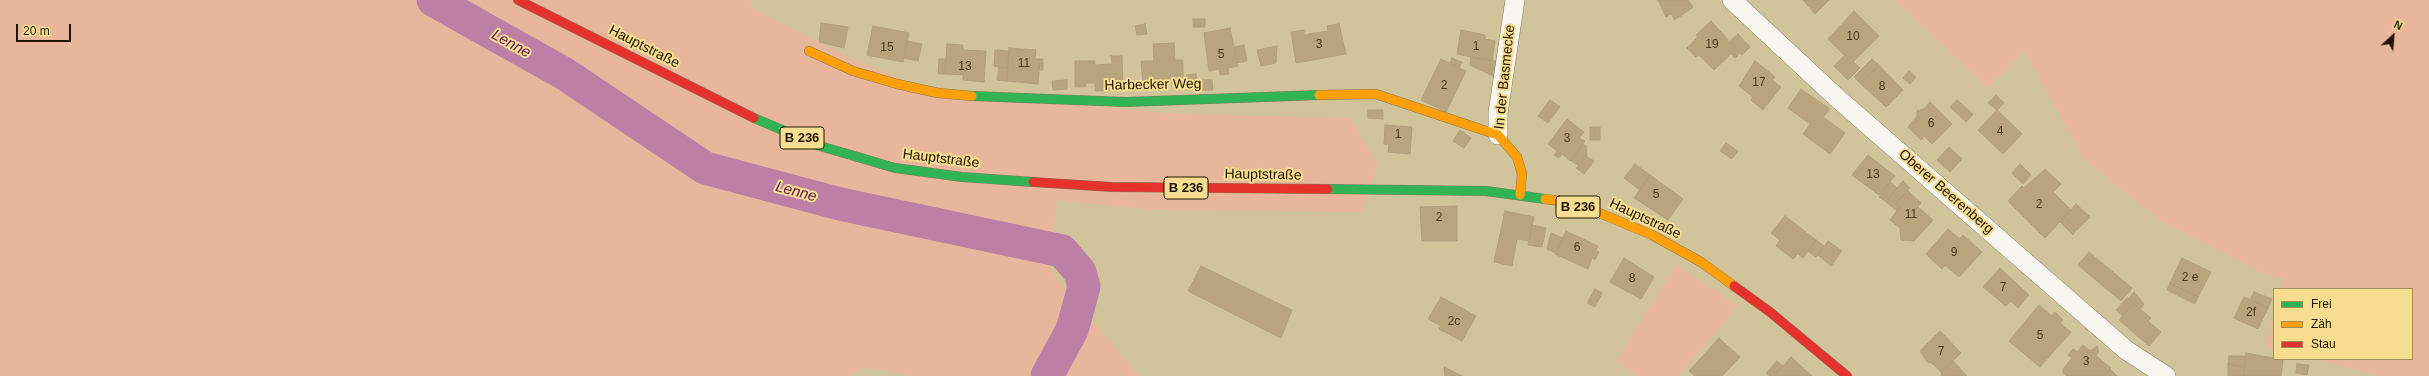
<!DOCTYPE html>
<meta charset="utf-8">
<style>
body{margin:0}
#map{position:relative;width:2429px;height:376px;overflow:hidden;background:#d2c49a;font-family:Helvetica,sans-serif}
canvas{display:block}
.legend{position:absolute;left:2273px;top:288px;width:140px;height:72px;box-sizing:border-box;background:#f6dd90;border:1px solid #a08e56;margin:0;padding:5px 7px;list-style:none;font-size:12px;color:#201700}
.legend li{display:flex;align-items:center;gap:8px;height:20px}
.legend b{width:20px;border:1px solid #a08e56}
.north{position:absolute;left:2373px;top:16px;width:40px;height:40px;-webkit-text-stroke:3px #f6dd90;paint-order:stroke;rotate:26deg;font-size:11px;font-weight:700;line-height:16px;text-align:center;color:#201700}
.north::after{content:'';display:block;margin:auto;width:14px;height:18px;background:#201700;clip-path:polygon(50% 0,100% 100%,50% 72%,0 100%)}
.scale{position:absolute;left:16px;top:24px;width:55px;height:18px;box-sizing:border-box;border:2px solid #201700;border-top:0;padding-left:5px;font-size:12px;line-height:14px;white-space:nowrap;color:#201700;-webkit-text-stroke:3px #f6dd90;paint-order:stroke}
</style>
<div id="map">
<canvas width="2429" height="376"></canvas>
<ul class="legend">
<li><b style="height:5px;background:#30b455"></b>Frei</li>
<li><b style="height:5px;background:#ff9f0a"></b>Zäh</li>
<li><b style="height:5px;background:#e5322d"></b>Stau</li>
</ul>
<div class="north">N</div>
<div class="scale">20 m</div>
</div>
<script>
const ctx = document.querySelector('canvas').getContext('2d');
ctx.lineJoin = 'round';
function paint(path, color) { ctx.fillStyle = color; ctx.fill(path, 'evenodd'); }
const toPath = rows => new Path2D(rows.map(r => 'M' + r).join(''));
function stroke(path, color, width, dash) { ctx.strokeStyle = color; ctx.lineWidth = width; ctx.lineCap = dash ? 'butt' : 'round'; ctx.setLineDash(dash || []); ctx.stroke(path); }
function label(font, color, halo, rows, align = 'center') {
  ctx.font = font + ' Helvetica,sans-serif'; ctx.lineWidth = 4; ctx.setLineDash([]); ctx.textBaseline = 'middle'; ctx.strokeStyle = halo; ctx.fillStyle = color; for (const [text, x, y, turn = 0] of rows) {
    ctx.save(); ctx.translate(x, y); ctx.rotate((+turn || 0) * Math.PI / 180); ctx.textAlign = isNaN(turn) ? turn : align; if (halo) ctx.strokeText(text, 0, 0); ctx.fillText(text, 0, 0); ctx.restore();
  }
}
const green = toPath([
 [0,0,752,0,750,7,845,56,938,93,1181,114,1350,118,1378,165,1362,212,1155,210,1057,200,1050,271,1139,376,915,376,866,367,849,376,0,376],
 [1895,0,2429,0,2429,376,2380,376,2314,359,2412,359,2412,289,2282,289,2284,279,2262,273,2161,221,2084,159,2025,51,1988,88],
 [1676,265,1738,306,1678,376,1638,376,1616,362],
 [2274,316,2274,349,2265,346]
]);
const river = toPath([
 [433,0,565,74,705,168,840,204,1062,251,1080,272,1084,287,1072,330,1047,376]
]);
const building = toPath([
 [1658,0,1688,0,1693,7,1675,20,1671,14,1666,17,1658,0],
 [1803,0,1829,0,1815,14,1803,0],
 [1854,11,1879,36,1852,63,1828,39,1854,11],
 [1193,19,1205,19,1205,27,1193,27,1193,19],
 [1711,21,1740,53,1735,58,1731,54,1714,70,1699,55,1696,57,1687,48,1698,37,1696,35,1711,21],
 [821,23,848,27,844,48,819,42,821,23],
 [1145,24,1147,34,1137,35,1135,26,1145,24],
 [1339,24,1346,54,1296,63,1291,32,1304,30,1304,35,1328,31,1327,26,1339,24],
 [873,26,909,33,903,62,867,55,873,26],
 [1230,28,1238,66,1228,68,1229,74,1220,75,1219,69,1209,71,1204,33,1230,28],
 [1461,30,1485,35,1485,39,1495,41,1492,61,1457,54,1461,30],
 [1738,34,1750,47,1742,55,1730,41,1738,34],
 [907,41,922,44,918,61,904,58,907,41],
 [1174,43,1175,60,1183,60,1183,82,1143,85,1141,61,1154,61,1153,44,1174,43],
 [947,44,963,45,963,50,986,51,984,82,963,80,963,75,945,74,947,44],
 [1244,45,1247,61,1237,63,1235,47,1244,45],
 [1277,46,1276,63,1261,66,1257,50,1277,46],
 [1009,48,1036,50,1035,59,1040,59,1038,84,1007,81,1009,48],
 [995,50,1009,51,1008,68,994,66,995,50],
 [1845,55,1860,68,1848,80,1834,66,1845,55],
 [1111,56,1122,56,1123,90,1095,91,1095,83,1086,83,1085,87,1075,87,1075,61,1095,61,1095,65,1112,64,1111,56],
 [1471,57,1496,61,1493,76,1470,65,1471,57],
 [1452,58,1462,62,1459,68,1450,63,1452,58],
 [939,59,946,59,945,74,938,74,939,59],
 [1040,59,1043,59,1043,70,1039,70,1040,59],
 [1441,59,1466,71,1446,112,1421,100,1441,59],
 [1872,59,1879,65,1861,84,1854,77,1872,59],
 [1755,61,1775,77,1772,80,1781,87,1763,110,1751,100,1753,97,1739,86,1755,61],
 [1879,65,1903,90,1886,107,1861,84,1879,65],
 [999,67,1008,68,1007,81,997,80,999,67],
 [1909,71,1916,77,1910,84,1903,78,1909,71],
 [1196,74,1199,90,1187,90,1186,75,1196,74],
 [1067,80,1067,89,1053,90,1052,81,1067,80],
 [1199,80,1212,80,1213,90,1200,90,1199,80],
 [1801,89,1830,109,1823,117,1845,133,1830,154,1803,134,1810,124,1788,108,1801,89],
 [1996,95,2004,103,1997,110,1988,103,1996,95],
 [1550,100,1560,107,1548,123,1538,116,1550,100],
 [1957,100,1973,114,1966,122,1950,107,1957,100],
 [1930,102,1952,124,1932,144,1924,136,1921,140,1908,127,1917,116,1917,111,1924,109,1930,102],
 [1368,110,1383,110,1383,119,1368,118,1368,110],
 [1997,110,2022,134,2003,154,1978,130,1997,110],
 [1567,119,1584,132,1579,138,1585,141,1570,161,1562,154,1559,158,1554,155,1557,151,1548,144,1567,119],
 [1385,125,1412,127,1410,154,1388,152,1389,144,1384,144,1385,125],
 [1590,127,1600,127,1600,140,1590,140,1590,127],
 [1460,130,1471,138,1464,148,1453,141,1460,130],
 [1726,143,1738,151,1732,159,1720,151,1726,143],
 [1583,144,1586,146,1587,155,1579,166,1571,161,1583,144],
 [1949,147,1962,159,1950,172,1937,160,1949,147],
 [1868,155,1895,176,1879,195,1852,175,1868,155],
 [1586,156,1594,161,1584,174,1576,168,1586,156],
 [1635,164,1650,175,1640,190,1624,178,1635,164],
 [2020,164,2031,175,2023,184,2012,173,2020,164],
 [2045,169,2061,184,2053,192,2071,210,2045,238,2008,201,2022,186,2024,188,2045,169],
 [1650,175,1683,199,1668,220,1634,198,1650,175],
 [1903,181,1910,188,1899,199,1893,193,1903,181],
 [1890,182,1897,188,1886,202,1879,197,1890,182],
 [1908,191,1921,203,1918,207,1933,220,1914,241,1901,240,1900,228,1890,220,1900,207,1896,203,1908,191],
 [1893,193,1899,199,1896,203,1900,207,1897,211,1886,202,1893,193],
 [2076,204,2090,217,2077,230,2064,217,2076,204],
 [1457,206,1457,241,1422,241,1420,207,1457,206],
 [1505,211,1534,217,1529,241,1517,239,1512,266,1494,262,1505,211],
 [1785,216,1816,240,1803,258,1798,254,1793,259,1776,246,1780,240,1771,233,1785,216],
 [2064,217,2076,229,2073,235,2060,222,2064,217],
 [1532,225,1546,228,1542,247,1528,245,1532,225],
 [1948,229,1960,239,1963,235,1982,252,1959,277,1945,265,1942,269,1926,254,1948,229],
 [1566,231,1598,246,1596,250,1599,252,1595,260,1592,258,1588,269,1555,254,1566,231],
 [1551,233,1563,238,1556,253,1547,249,1551,233],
 [1816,240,1824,246,1816,257,1808,251,1816,240],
 [1828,241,1842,251,1831,266,1818,255,1828,241],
 [2089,252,2132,288,2121,301,2078,265,2089,252],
 [1624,258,1654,277,1641,299,1610,282,1624,258],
 [2182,258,2211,272,2198,297,2170,283,2182,258],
 [1201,266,1292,310,1281,338,1188,291,1201,266],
 [2000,268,2029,295,2018,308,2011,301,2006,306,1983,287,2000,268],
 [2170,283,2198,297,2195,304,2167,290,2170,283],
 [1595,289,1602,293,1595,307,1587,303,1595,289],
 [2134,292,2144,304,2140,309,2128,299,2134,292],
 [2254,292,2272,299,2268,308,2250,300,2254,292],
 [1441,297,1476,316,1462,341,1439,329,1441,326,1428,319,1441,297],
 [2244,297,2268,308,2258,329,2234,318,2244,297],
 [2127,298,2133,303,2123,316,2116,310,2127,298],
 [2133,303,2151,318,2148,321,2161,332,2149,346,2119,320,2133,303],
 [2039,305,2052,316,2055,312,2063,320,2060,323,2071,332,2040,367,2009,341,2039,305],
 [1940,331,1961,353,1941,372,1932,363,1927,362,1920,351,1940,331],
 [1719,338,1740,357,1722,376,1695,376,1689,371,1719,338],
 [2083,345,2111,368,2104,376,2066,376,2063,373,2063,369,2072,358,2068,355,2073,349,2077,352,2083,345],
 [2097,346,2099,352,2096,356,2090,351,2097,346],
 [2246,353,2283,360,2281,376,2244,376,2246,353],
 [2229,356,2246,356,2244,367,2228,364,2229,356],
 [1791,357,1812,376,1774,376,1791,357],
 [1777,361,1783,366,1774,376,1770,376,1766,373,1777,361],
 [1953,361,1967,376,1942,376,1941,372,1953,361],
 [2228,364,2244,367,2244,376,2228,376,2228,364],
 [2297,364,2309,365,2307,375,2296,373,2297,364],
 [1444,367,1462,376,1445,376,1444,367],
 [2110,369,2117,376,2104,376,2110,369]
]);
const street = toPath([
 [1732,0,1836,97,2126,350,2166,376],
 [1498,135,1498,113,1515,0]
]);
const fast = toPath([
 [972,96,1126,102,1319,95],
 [754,118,820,146,895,168,962,177,1033,182],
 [1328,189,1486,191,1545,199]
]);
const slow = toPath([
 [809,51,853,71,897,84,938,93,972,96],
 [1319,95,1376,94,1498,135,1517,157,1522,174,1520,195],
 [1545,199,1560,201,1602,214,1652,235,1701,262,1734,286]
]);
const jam = toPath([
 [518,0,754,118],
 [1033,182,1112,187,1328,189],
 [1734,286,1770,312,1847,376]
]);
const numberNames = [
 ["10",1853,37],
 ["3",1319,45],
 ["19",1712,45],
 ["1",1476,47],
 ["15",887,48],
 ["5",1221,55],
 ["11",1024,64],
 ["13",965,67],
 ["17",1759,83],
 ["2",1444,86],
 ["8",1882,87],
 ["6",1931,124],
 ["4",2000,132],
 ["1",1398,135],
 ["3",1567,139],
 ["13",1873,175],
 ["5",1656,195],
 ["2",2039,205],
 ["11",1911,215],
 ["2",1439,218],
 ["6",1577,248],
 ["9",1954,253],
 ["2 e",2190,278],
 ["8",1632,279],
 ["7",2003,288],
 ["2f",2251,313],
 ["2c",1454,322],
 ["5",2040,336],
 ["7",1941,352],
 ["3",2086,362]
];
const shields = [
 [802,138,44],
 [1186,188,44],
 [1578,207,44]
];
const shieldNames = [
 ["B 236",802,138],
 ["B 236",1186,188],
 ["B 236",1578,207]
];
const streetNames = [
 ["Hauptstraße",644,47,27],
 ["In der Basmecke",1505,77,-84],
 ["Harbecker Weg",1153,85,-1],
 ["Hauptstraße",941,159,7],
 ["Hauptstraße",1263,175,1],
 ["Oberer Beerenberg",1946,192,41],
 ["Hauptstraße",1645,219,25]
];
const waterNames = [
 ["Lenne",511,44,29],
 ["Lenne",796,192,15]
];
paint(green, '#e8b79b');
stroke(river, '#be7fa7', 33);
paint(building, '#b9a57d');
stroke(building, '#ae9f80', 1);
stroke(street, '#837a5b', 20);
stroke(fast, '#837a5b', 10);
stroke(slow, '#837a5b', 10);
stroke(jam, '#837a5b', 10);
stroke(street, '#f8f6f0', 19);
stroke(fast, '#30b455', 9);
stroke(slow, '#ff9f0a', 9);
stroke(jam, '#e5322d', 9);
label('12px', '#463a1f', null, numberNames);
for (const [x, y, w] of shields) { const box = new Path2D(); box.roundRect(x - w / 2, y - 11, w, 22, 3); ctx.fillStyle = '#f6dd90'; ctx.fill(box); stroke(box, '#201700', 1); }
label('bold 13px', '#201700', null, shieldNames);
label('14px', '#201700', '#f6dd90', streetNames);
label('italic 15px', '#62145b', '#f6dd90', waterNames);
</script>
